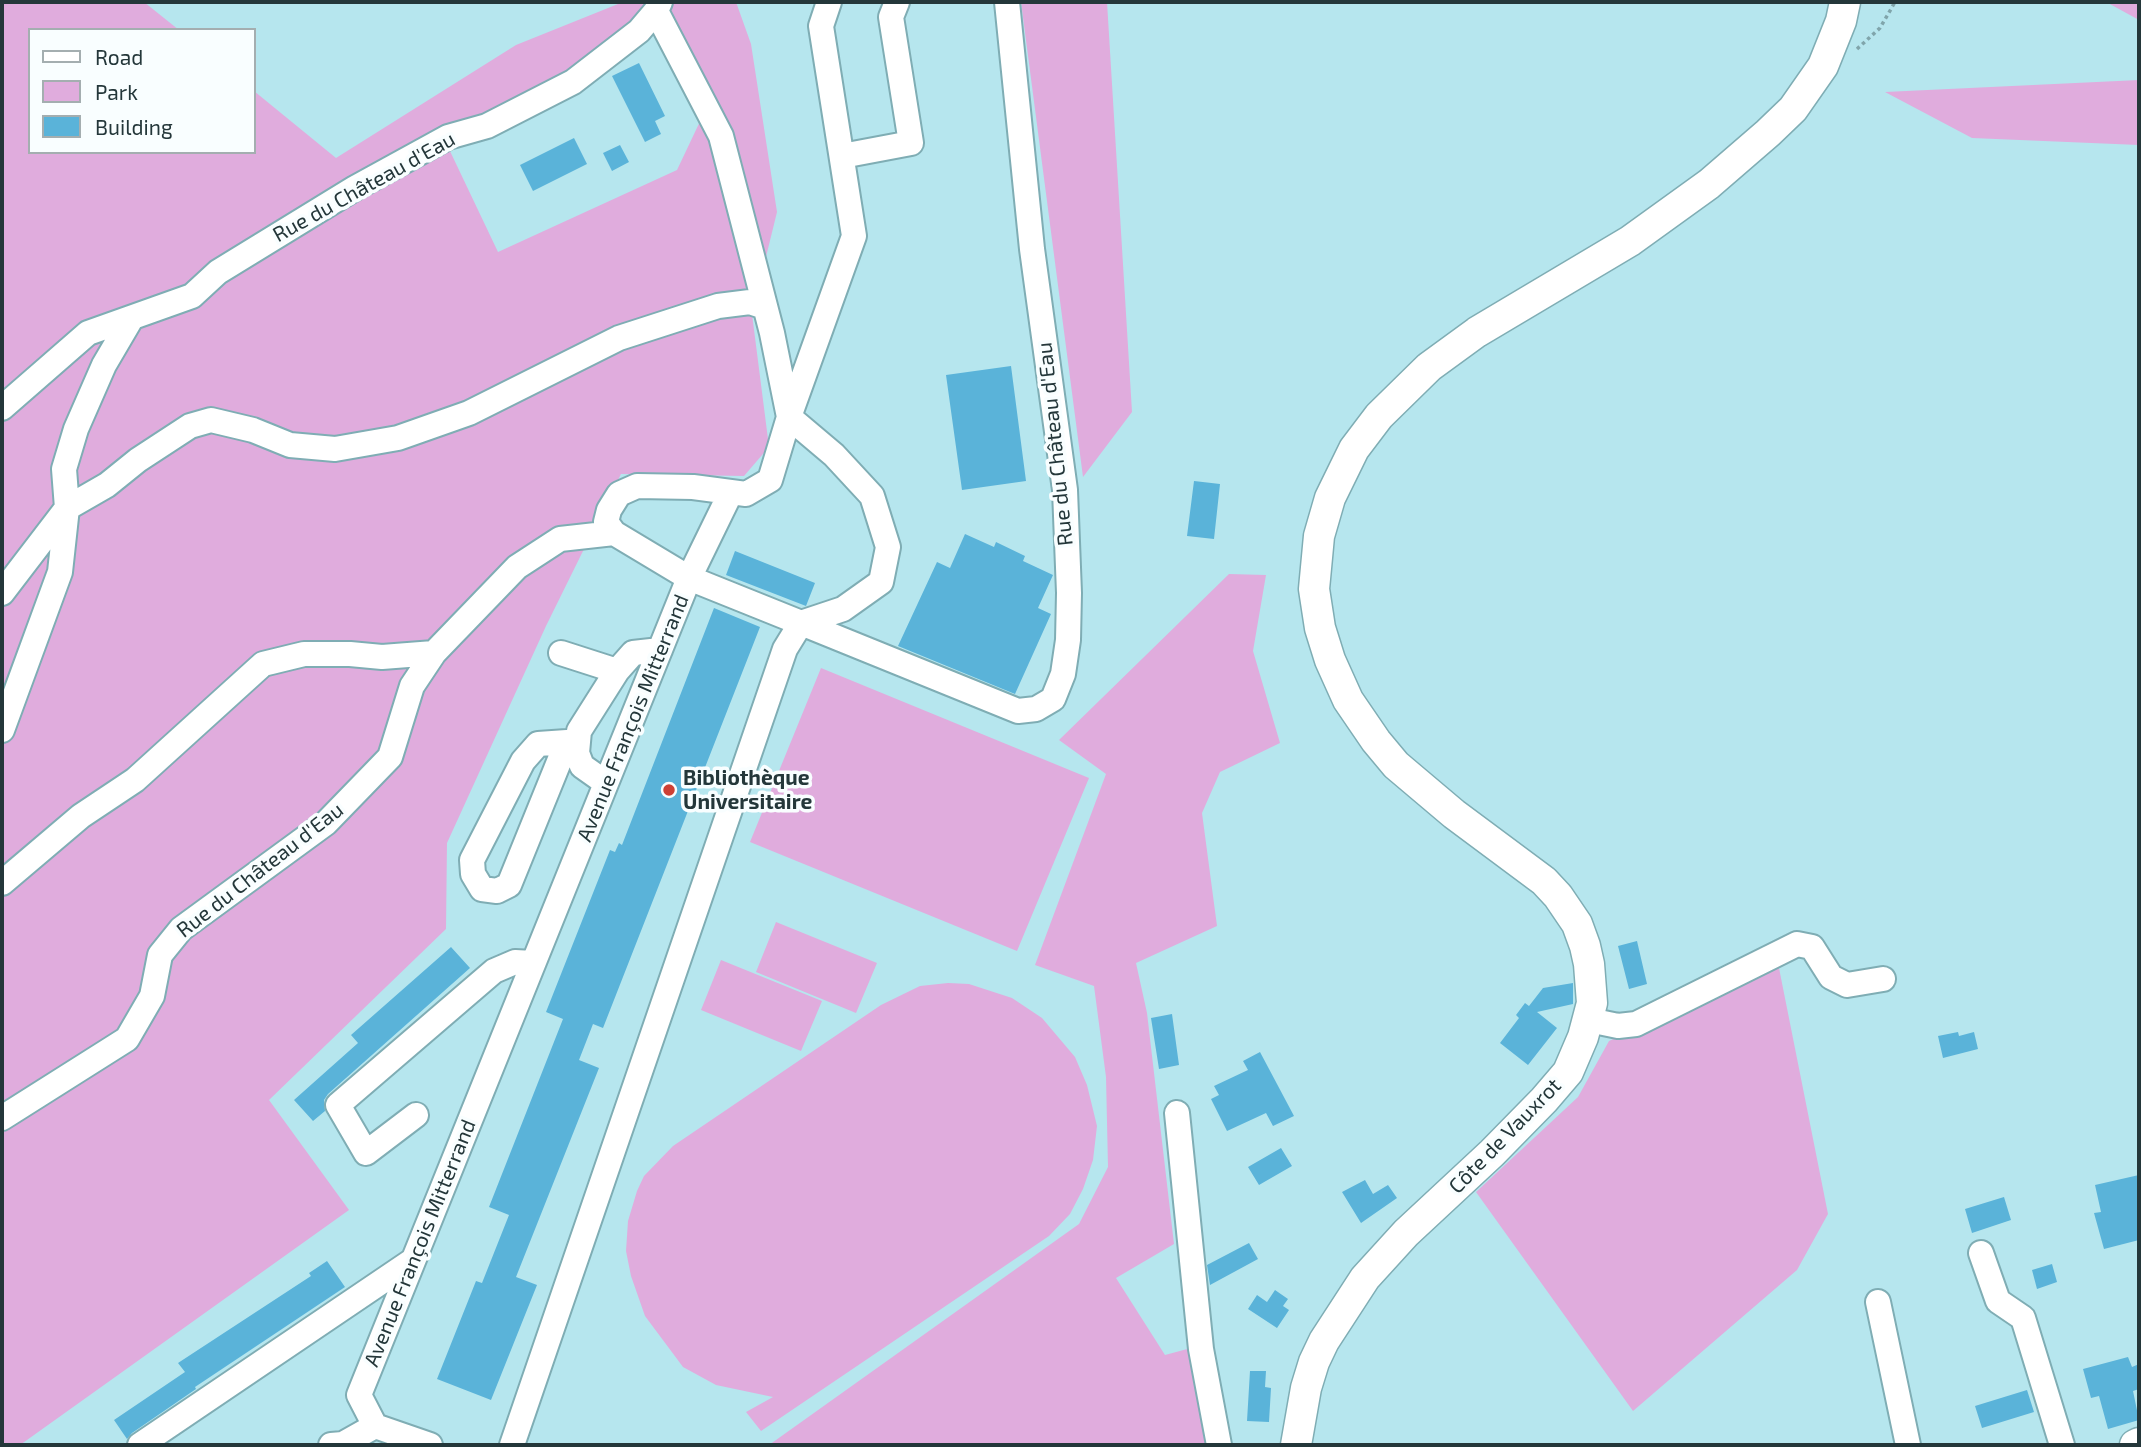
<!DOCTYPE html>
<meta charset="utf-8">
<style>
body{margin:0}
#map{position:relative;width:2141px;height:1447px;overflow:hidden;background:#b6e6ee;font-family:"Exo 2",sans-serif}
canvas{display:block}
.frame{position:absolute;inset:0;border:4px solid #24373a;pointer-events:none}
.legend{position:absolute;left:28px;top:28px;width:228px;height:126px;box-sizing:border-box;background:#f9feff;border:2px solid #a4aeb0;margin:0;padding:9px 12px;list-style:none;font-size:21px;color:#24373a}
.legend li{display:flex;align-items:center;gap:14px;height:35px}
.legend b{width:35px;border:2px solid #a4aeb0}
</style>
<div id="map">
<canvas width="2141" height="1447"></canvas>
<div class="frame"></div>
<ul class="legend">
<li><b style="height:9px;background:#fff"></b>Road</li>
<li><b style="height:19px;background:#e0acdd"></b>Park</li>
<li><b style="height:19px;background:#5ab3d9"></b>Building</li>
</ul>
</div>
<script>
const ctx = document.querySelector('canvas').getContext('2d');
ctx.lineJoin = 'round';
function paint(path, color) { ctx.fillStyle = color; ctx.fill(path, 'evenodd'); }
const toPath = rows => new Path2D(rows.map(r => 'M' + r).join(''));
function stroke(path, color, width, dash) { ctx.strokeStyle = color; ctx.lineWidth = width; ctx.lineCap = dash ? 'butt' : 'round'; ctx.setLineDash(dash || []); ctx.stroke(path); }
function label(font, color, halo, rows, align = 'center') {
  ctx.font = font + ' "Exo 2",sans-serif'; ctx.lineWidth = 7; ctx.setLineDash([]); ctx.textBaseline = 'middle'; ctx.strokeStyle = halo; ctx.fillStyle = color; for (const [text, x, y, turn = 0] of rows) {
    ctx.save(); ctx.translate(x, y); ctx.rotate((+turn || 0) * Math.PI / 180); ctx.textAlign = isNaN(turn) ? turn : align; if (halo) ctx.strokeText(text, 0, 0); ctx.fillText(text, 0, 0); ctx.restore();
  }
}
const green = toPath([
 [2,2,144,2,179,30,30,30,30,152,254,152,254,91,336,158,516,45,623,2,736,2,751,44,777,212,752,314,769,447,744,476,621,474,546,626,447,843,446,929,269,1100,349,1210,20,1445,2,1445],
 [653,22,704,113,677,170,498,252,449,149],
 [1021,2,1107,2,1132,412,1083,477],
 [2106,2,2138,2,2139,20,2108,3],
 [2139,80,2139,145,1972,138,1885,92],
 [1229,574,1266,575,1253,651,1280,743,1220,772,1202,813,1217,926,1136,963,1147,1013,1174,1244,1116,1278,1165,1355,1191,1348,1212,1445,769,1445,1079,1224,1108,1167,1106,1077,1094,986,1035,965,1106,774,1059,740],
 [821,668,1089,778,1017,951,750,842],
 [776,922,877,963,856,1013,756,972],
 [721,960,822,1001,801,1051,701,1010],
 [1778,963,1828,1214,1797,1270,1633,1411,1476,1192,1578,1097,1609,1041],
 [948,983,969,984,1012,998,1042,1018,1075,1057,1087,1085,1097,1126,1093,1160,1083,1189,1070,1214,1049,1236,761,1431,746,1412,773,1397,716,1385,683,1367,645,1316,631,1276,626,1251,628,1221,637,1191,644,1176,673,1146,881,1005,920,986]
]);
const building = toPath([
 [639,63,665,116,655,121,661,134,645,142,612,76],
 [574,138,587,164,533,191,520,165],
 [620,145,629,162,612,171,603,153],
 [1011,366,1026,481,962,490,946,375],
 [1194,481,1220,484,1214,539,1187,536],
 [965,534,994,547,996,542,1025,556,1023,561,1053,575,1038,608,1051,614,1015,694,898,646,937,562,950,568],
 [735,551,815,583,806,606,726,575],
 [714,608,760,627,603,1028,593,1024,579,1060,599,1068,516,1277,537,1285,491,1400,437,1379,476,1281,482,1283,509,1215,489,1207,563,1019,546,1012,610,850,615,852,619,843,622,845],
 [1637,941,1647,984,1629,989,1618,946],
 [451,947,470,968,328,1094,324,1100,325,1111,313,1121,294,1100,358,1043,351,1035],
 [1573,983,1573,1004,1537,1012,1557,1028,1528,1065,1500,1043,1519,1018,1516,1015,1525,1003,1529,1006,1543,988],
 [1172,1014,1179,1065,1159,1069,1151,1018],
 [1958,1032,1959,1036,1974,1032,1978,1049,1943,1058,1938,1036],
 [1260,1052,1294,1116,1273,1126,1266,1113,1227,1131,1211,1099,1219,1095,1214,1086,1248,1070,1243,1061],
 [1281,1148,1292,1166,1259,1185,1248,1167],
 [2139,1175,2139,1240,2104,1249,2094,1213,2101,1212,2095,1185],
 [1365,1180,1373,1194,1388,1185,1397,1198,1361,1223,1342,1192],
 [2004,1197,2011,1220,1972,1233,1965,1209],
 [1249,1243,1258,1259,1210,1285,1207,1265],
 [327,1261,345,1287,195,1387,196,1389,132,1433,127,1439,114,1420,185,1372,178,1363,311,1276,309,1273],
 [2052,1264,2057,1282,2037,1289,2032,1270],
 [1275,1290,1288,1299,1283,1306,1289,1310,1277,1328,1248,1309,1257,1295,1267,1302],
 [2128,1357,2132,1367,2139,1364,2139,1389,2133,1391,2139,1420,2108,1429,2099,1396,2091,1398,2083,1369],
 [1250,1371,1266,1371,1265,1387,1271,1388,1269,1422,1247,1421],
 [2027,1390,2034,1412,1982,1428,1975,1406]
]);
const path = toPath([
 [1857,49,1880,28,1895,2]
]);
const minor = toPath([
 [656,11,721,136,772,333,789,417,834,455,872,496,888,547,881,582,843,609,801,623],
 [842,156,911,143,891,17,897,2],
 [2,408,88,333,192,296,218,272,355,188,448,137,487,126,573,82,639,31,656,11,660,2],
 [731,492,689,578,614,533,606,522,609,510,619,494,637,486,693,487,746,494,770,480,789,417,854,236,821,26,829,2],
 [2,593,67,508,107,485,138,460,190,426,211,420,253,430,290,445,335,449,398,438,469,413,619,338,718,306,750,302,765,307],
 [801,623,1018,711,1036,709,1053,699,1063,674,1068,640,1069,593,1065,490,1032,249,1007,2],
 [561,653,617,671],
 [2,730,60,572,67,508,64,469,76,429,104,365,131,319],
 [567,742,509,885,497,891,482,889,473,874,472,860,523,761,538,744,567,742,578,742],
 [606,783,582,766,577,753,579,731,617,671,633,653,660,650],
 [2,883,81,816,135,780,263,664,304,654,350,654,382,657,434,653],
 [1589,1020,1618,1026,1636,1024,1797,944,1812,947,1831,977,1847,985,1883,979],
 [1177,1113,1201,1349,1219,1445],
 [416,1115,366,1153,338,1105,494,971,515,962,533,963],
 [2,1118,127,1039,152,996,160,955,181,929,326,823,390,757,412,686,434,653,517,567,560,539,614,533],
 [1981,1253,1998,1301,2023,1318,2062,1445],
 [1878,1302,1908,1445],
 [140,1445,412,1261],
 [331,1445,343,1444,375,1426],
 [430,1445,375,1426,359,1395,689,578,801,623,785,649,512,1445]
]);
const major = toPath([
 [1296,1445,1306,1388,1314,1362,1324,1341,1365,1278,1406,1233,1492,1153,1544,1100,1568,1072,1583,1037,1592,1003,1589,964,1585,946,1577,924,1558,896,1544,881,1454,814,1396,765,1376,741,1348,700,1330,660,1320,628,1314,589,1319,536,1330,498,1354,449,1379,416,1429,367,1477,332,1630,241,1709,184,1768,133,1793,109,1823,66,1841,21,1845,2],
 [2135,1445,2139,1443]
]);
const markers = [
 [669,790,7,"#cd4035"]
];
const streetNames = [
 ["Rue du Château d'Eau",364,187,-29],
 ["Rue du Château d'Eau",1055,444,-96],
 ["Avenue François Mitterrand",633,718,-68],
 ["Rue du Château d'Eau",260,870,-38],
 ["Côte de Vauxrot",1505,1136,-46],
 ["Avenue François Mitterrand",420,1243,-68]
];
const poiNames = [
 ["Bibliothèque",683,778],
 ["Universitaire",683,802]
];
paint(green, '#e0acdd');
paint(building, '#5ab3d9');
stroke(minor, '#7fadb4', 28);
stroke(major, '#7fadb4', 33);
stroke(path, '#80a5ab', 3.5, [3.5, 3.5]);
stroke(minor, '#fff', 24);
stroke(major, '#fff', 30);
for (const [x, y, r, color] of markers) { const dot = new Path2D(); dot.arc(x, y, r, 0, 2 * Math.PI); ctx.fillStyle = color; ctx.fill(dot); stroke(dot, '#f9feff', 2.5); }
label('21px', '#24373a', '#f9feff', streetNames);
label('bold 21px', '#24373a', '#f9feff', poiNames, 'left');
</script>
